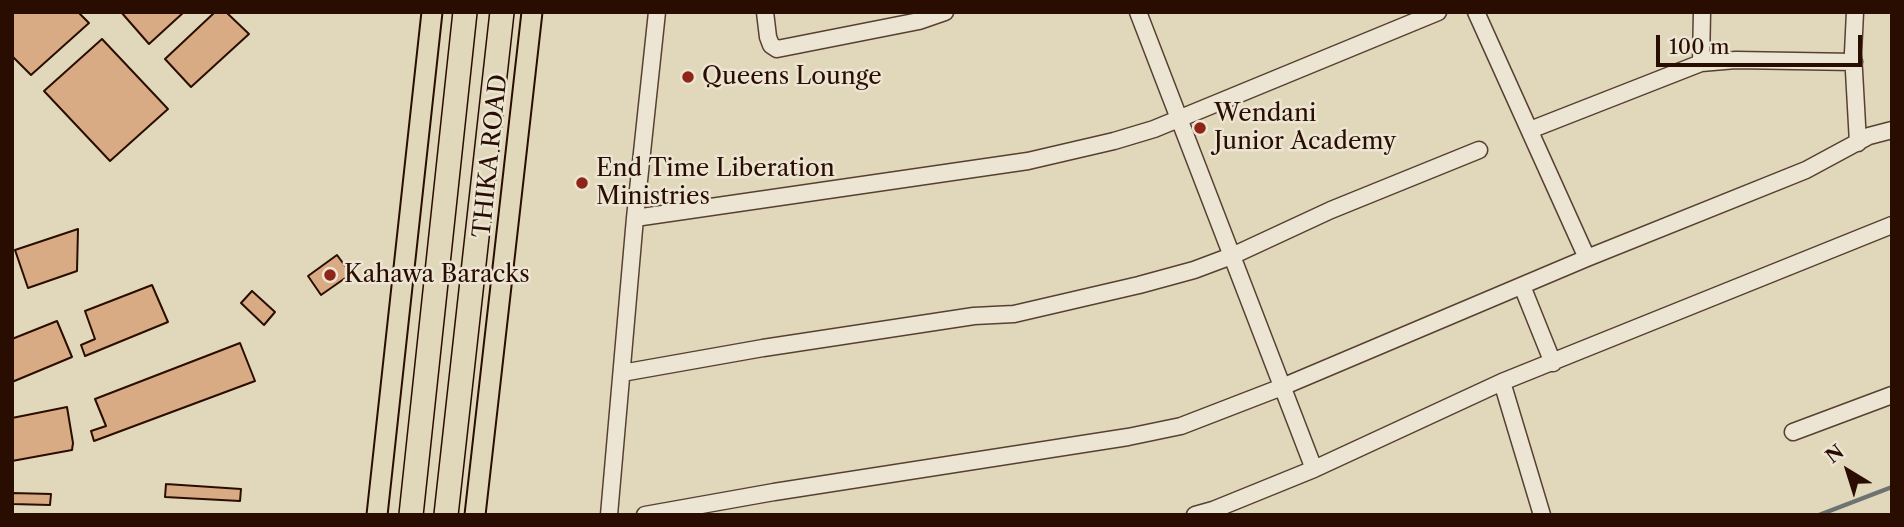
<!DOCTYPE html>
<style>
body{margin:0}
#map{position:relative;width:1904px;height:527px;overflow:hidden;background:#e1d7bb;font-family:"Libre Caslon Text",serif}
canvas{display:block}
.frame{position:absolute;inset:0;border:14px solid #2a0d01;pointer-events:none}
.north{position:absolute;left:1813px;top:436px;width:70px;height:70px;-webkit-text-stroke:5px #ece5d3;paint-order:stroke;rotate:322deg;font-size:19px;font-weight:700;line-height:28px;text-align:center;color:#2a0d01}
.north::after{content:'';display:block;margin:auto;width:24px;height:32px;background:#2a0d01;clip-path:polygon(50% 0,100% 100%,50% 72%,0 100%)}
.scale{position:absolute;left:1656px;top:35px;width:206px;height:32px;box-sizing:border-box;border:4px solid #2a0d01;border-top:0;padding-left:9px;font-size:21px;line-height:24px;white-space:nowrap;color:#2a0d01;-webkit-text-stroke:5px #ece5d3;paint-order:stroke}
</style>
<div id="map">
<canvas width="1904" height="527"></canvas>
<div class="frame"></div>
<div class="north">N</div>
<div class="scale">100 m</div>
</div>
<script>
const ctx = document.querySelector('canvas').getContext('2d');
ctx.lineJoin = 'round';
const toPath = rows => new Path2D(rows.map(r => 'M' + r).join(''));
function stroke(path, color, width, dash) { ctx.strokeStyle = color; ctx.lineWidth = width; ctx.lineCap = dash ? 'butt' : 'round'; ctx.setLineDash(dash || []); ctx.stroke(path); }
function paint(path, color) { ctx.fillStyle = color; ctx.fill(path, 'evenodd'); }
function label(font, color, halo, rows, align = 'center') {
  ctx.font = font + ' "Libre Caslon Text",serif'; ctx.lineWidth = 5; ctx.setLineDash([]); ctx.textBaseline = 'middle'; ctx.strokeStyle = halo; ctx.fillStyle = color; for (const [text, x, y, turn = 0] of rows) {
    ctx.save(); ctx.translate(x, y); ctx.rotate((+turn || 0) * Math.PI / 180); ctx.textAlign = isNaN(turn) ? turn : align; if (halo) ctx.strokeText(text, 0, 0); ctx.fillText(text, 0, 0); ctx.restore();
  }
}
const stream = toPath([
 [1819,515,1892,487]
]);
const building = toPath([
 [12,12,78,12,89,23,31,75,12,56,12,12],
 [121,12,184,12,149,44,121,12],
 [215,12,226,12,249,34,191,87,165,59,215,12],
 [102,39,168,109,110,161,44,91,102,39],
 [78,229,77,271,28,288,15,250,78,229],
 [337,255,351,274,321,295,308,276,337,255],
 [152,285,168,322,85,356,81,345,95,339,85,311,152,285],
 [252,291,275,312,264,325,241,303,252,291],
 [57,321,72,357,12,382,12,339,57,321],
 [240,343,255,381,94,441,91,431,106,426,95,399,240,343],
 [67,407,73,443,72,450,12,461,12,418,67,407],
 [166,484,241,489,240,501,165,497,166,484],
 [12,493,51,494,50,505,12,504,12,493]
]);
const minor = toPath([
 [765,12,768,37,771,45,777,49,919,21,945,12],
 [1138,12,1314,469],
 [1476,12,1587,258],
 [1855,12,1853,53,1858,143],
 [1701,63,1702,12],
 [1530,130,1701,63,1736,60,1854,62],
 [635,218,1028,161,1114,141,1154,129,1438,12],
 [1522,286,1553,363],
 [622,373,763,348,974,316,1014,314,1139,285,1194,270,1234,255,1331,210,1479,150],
 [1502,382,1542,515],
 [1793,432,1892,395],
 [609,515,635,218,657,12],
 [645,515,774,492,1128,437,1181,426,1282,387,1587,258,1806,170,1869,136,1892,130],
 [1195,515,1213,510,1314,469,1502,382,1892,225]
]);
const major = toPath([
 [377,515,432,12],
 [475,515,532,12]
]);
const highway = toPath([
 [411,515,465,12],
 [446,515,502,12]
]);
const markers = [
 [688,77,7,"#8f2418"],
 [1200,128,7,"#8f2418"],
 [582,183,7,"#8f2418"],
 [330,275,7,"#8f2418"]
];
const poiNames = [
 ["Queens Lounge",702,77],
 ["Wendani",1214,114],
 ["Junior Academy",1214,142],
 ["End Time Liberation",596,169],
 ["Ministries",596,197],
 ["Kahawa Baracks",344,275]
];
const streetNames = [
 ["THIKA ROAD",491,156,-84]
];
stroke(stream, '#6d7370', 4.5);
paint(building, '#d9ab85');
stroke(building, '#2a0d01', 2);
stroke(minor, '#584030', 19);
stroke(major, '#2a0d01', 23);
stroke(highway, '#2a0d01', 26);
stroke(minor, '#ece5d3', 16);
stroke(major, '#e1d7bb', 19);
stroke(highway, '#e1d7bb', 23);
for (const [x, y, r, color] of markers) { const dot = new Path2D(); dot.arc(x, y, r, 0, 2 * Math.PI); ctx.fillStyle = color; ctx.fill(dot); stroke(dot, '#ece5d3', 2.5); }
label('24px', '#2a0d01', '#ece5d3', poiNames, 'left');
label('24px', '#2a0d01', '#ece5d3', streetNames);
</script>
